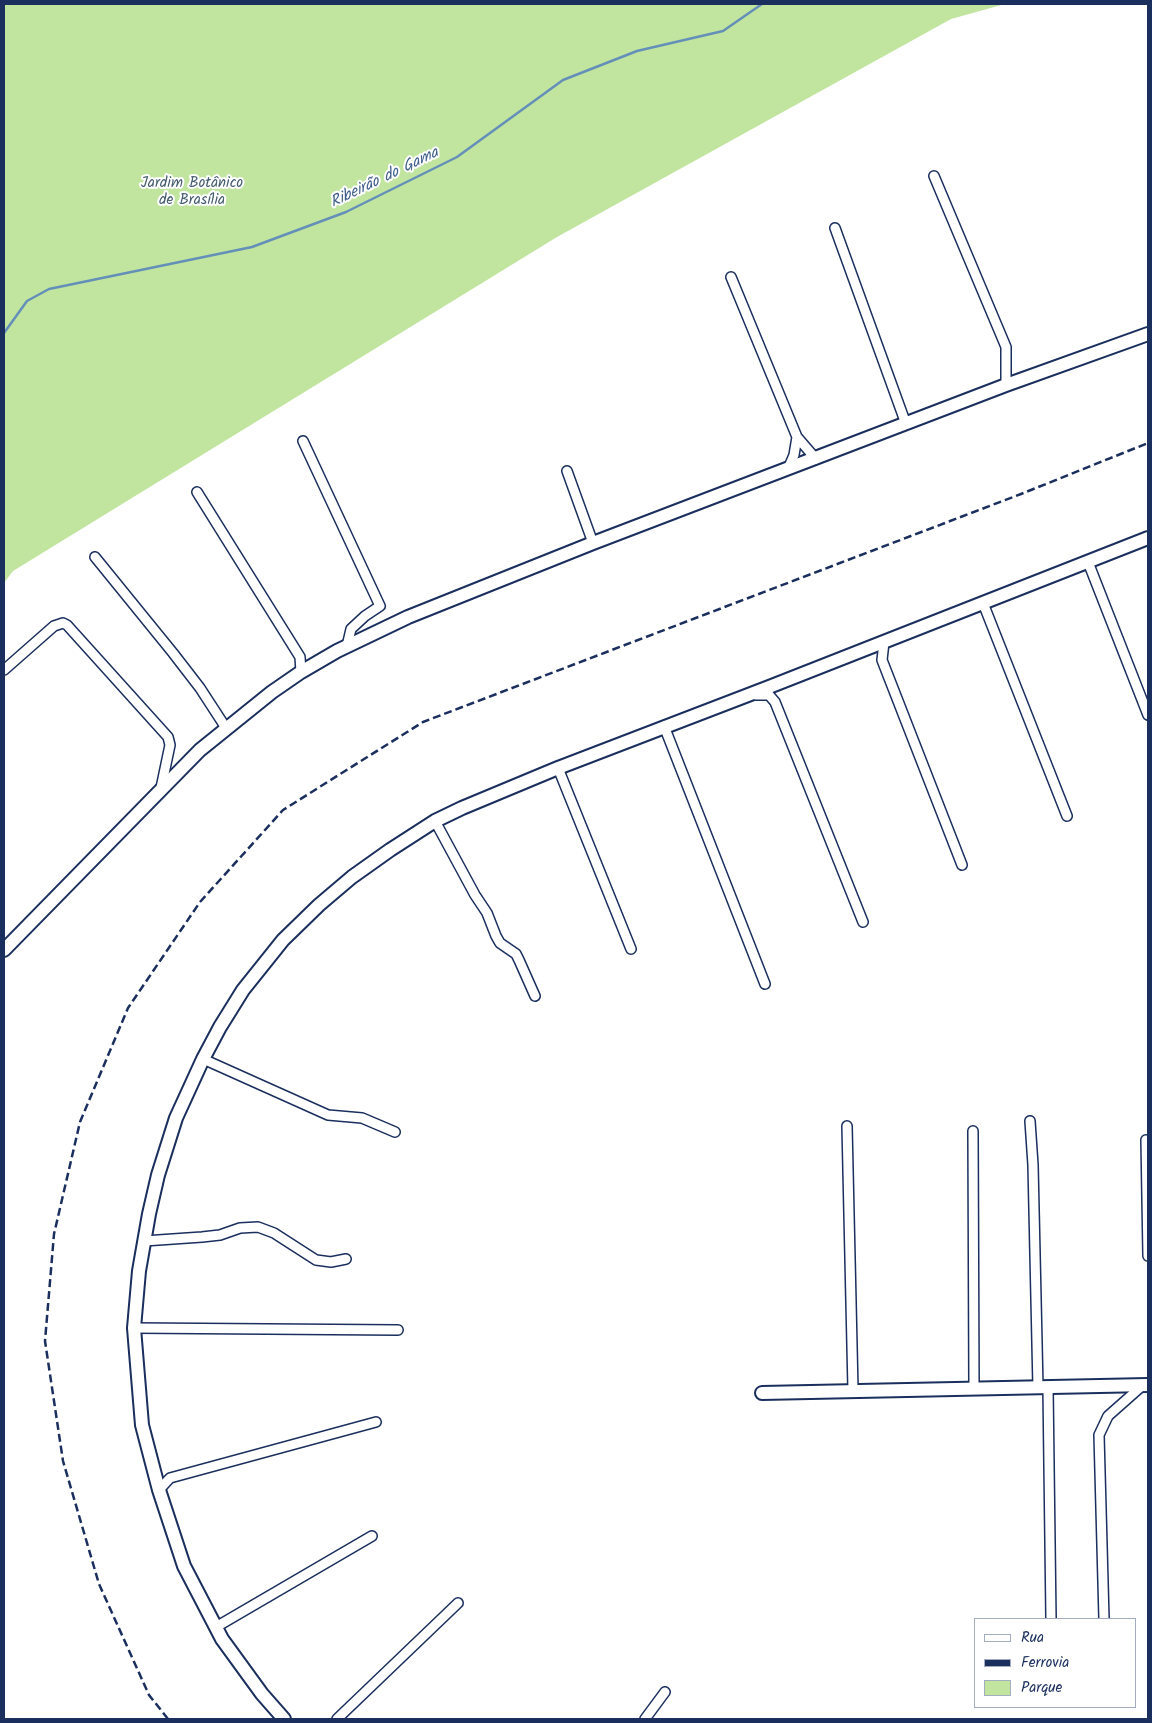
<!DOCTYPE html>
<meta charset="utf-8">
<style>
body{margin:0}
#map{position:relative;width:1152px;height:1723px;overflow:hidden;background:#fff;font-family:Kalam,sans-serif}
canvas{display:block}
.frame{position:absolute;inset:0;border:5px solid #1b2f5e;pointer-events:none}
.legend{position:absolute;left:974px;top:1618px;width:162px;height:90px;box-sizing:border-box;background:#fff;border:1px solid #a4acbf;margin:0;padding:6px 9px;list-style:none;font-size:15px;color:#1b2f5e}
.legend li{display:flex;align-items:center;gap:10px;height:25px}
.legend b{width:25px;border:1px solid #a4acbf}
</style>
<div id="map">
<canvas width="1152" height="1723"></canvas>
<div class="frame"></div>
<ul class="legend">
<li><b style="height:6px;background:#fff"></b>Rua</li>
<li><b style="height:6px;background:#1b2f5e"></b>Ferrovia</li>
<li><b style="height:14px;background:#c1e59f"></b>Parque</li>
</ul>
</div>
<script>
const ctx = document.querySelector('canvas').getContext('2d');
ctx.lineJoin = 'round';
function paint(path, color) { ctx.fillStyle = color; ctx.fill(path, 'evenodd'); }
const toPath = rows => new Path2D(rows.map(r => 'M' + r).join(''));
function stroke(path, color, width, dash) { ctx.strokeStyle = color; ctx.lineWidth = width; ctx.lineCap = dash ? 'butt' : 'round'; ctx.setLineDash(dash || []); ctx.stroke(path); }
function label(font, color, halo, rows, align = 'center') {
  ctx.font = font + ' Kalam,sans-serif'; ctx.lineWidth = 4; ctx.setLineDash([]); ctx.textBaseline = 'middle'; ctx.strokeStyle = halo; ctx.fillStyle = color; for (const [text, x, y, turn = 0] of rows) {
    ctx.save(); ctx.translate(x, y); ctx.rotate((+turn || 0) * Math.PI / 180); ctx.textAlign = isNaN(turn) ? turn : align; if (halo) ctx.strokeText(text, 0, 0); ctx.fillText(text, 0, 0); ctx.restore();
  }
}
const green = toPath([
 [4,4,1005,4,951,19,557,237,13,571,4,583]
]);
const stream = toPath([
 [4,333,27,301,49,289,252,247,346,212,457,157,563,80,637,51,723,31,762,4]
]);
const street = toPath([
 [934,176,1006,347,1006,385],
 [835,228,906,424],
 [731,277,797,437,816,459],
 [303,441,380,606,365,616,351,629,347,646],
 [788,469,794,455,797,437],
 [567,471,593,543],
 [197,492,300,657,301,672],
 [95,557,173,653,200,688,226,728],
 [1088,562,1148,715],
 [983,603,1067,816],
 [884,642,882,660,962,865],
 [4,670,54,626,63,623,67,625,168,737,170,745,161,788],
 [756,695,769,695,775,702,863,922],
 [664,726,765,984],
 [558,768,631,949],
 [435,821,475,895,487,913,496,936,500,943,516,954,519,960,535,996],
 [203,1059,328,1115,362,1118,395,1132],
 [1030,1121,1033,1165,1038,1388],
 [847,1126,853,1390],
 [973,1131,974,1389],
 [1146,1140,1148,1256],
 [144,1241,202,1237,220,1235,240,1228,258,1227,274,1233,316,1260,331,1262,346,1259],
 [134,1328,398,1330],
 [1048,1388,1051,1619],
 [159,1490,170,1478,376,1422],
 [1104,1619,1099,1435,1108,1416,1143,1385],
 [216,1627,372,1536],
 [337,1719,458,1603],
 [645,1719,665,1692]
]);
const secondary = toPath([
 [4,950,200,750,272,692,301,672,337,651,408,617,593,543,1006,385,1148,334],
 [762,1393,1148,1385],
 [284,1719,262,1694,222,1639,184,1566,159,1490,142,1425,134,1328,139,1271,149,1214,158,1175,176,1118,203,1059,220,1027,243,990,283,940,319,905,352,877,390,850,435,821,462,808,558,768,769,687,1148,538]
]);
const rail = toPath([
 [168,1719,149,1695,99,1584,63,1461,45,1341,54,1234,80,1122,128,1008,200,902,283,810,423,722,1021,494,1148,443]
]);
const parkNames = [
 ["Jardim Botânico",192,184],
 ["de Brasília",192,201]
];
const waterNames = [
 ["Ribeirão do Gama",385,179,-26]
];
paint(green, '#c1e59f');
stroke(stream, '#648fb9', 2.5);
stroke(street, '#1b2f5e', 12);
stroke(secondary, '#1b2f5e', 16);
stroke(street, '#fff', 9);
stroke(secondary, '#fff', 12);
stroke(rail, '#1b2f5e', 2.5, [8, 4]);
label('15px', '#445c6e', '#fff', parkNames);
label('italic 16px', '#405f8b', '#fff', waterNames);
</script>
